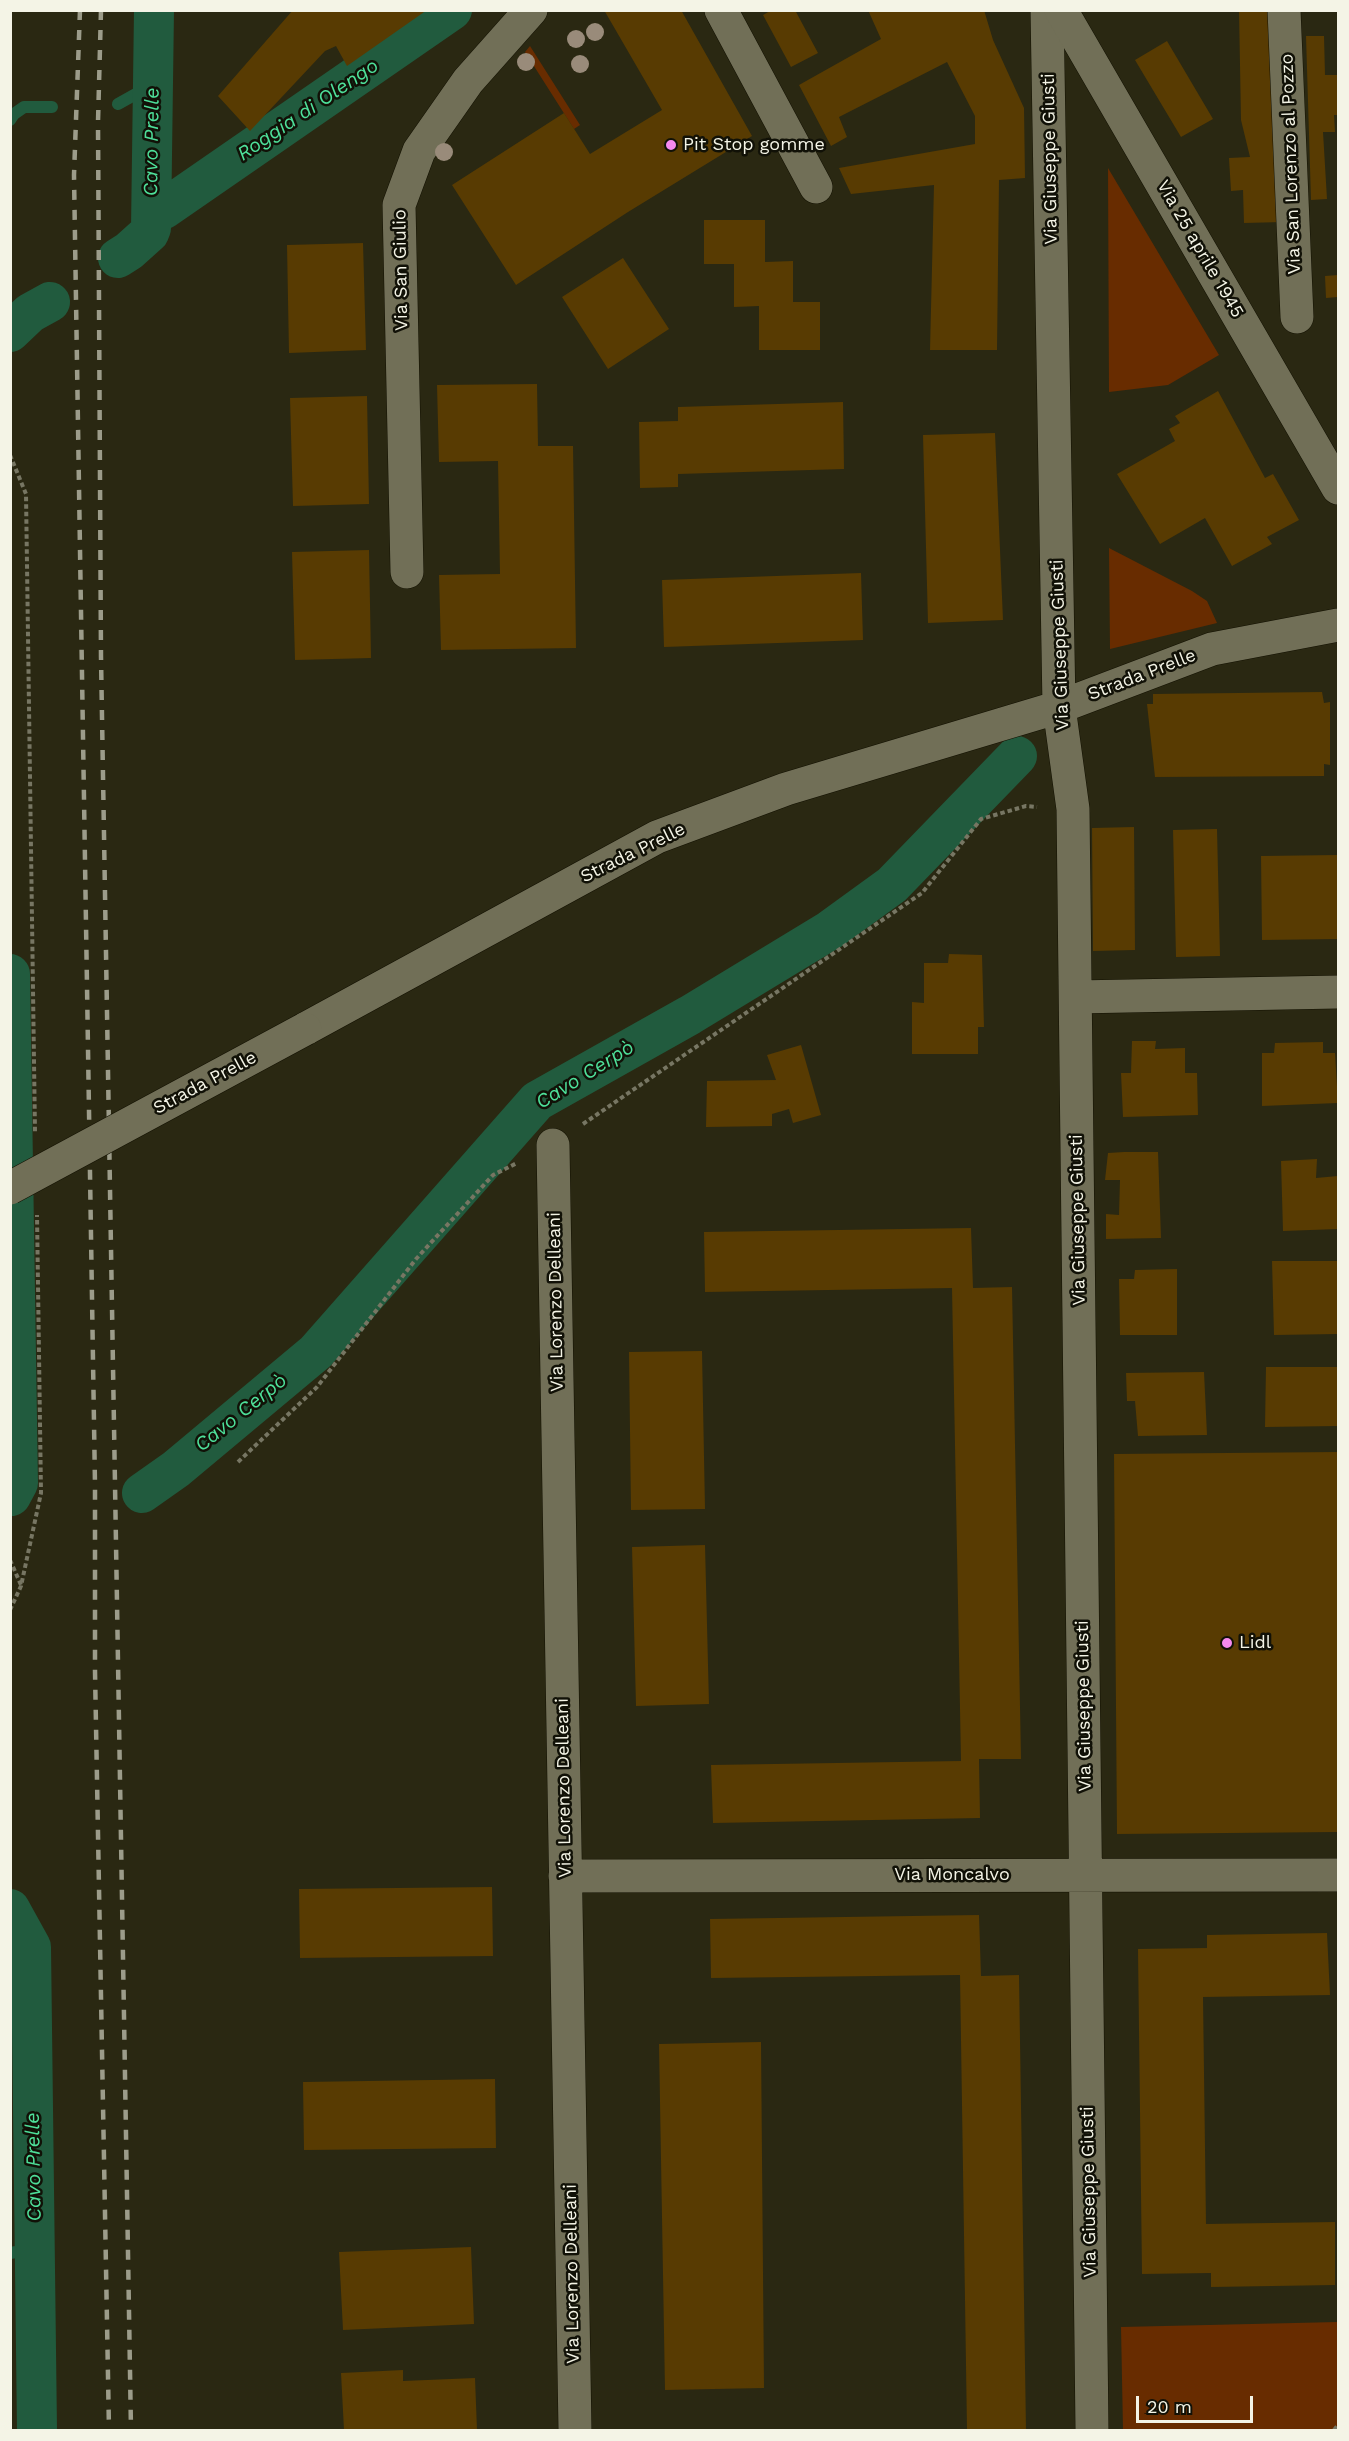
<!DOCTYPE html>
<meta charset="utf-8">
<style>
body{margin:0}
#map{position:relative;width:1349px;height:2441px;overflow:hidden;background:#2a2812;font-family:"Work Sans",sans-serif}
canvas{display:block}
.frame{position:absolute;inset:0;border:12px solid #f4f4e6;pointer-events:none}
.scale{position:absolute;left:1136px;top:2396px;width:117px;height:27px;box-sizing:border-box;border:3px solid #f4f4e6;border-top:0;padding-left:8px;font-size:18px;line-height:21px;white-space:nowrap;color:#f4f4e6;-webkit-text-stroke:4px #111107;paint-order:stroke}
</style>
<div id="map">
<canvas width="1349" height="2441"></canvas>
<div class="frame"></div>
<div class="scale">20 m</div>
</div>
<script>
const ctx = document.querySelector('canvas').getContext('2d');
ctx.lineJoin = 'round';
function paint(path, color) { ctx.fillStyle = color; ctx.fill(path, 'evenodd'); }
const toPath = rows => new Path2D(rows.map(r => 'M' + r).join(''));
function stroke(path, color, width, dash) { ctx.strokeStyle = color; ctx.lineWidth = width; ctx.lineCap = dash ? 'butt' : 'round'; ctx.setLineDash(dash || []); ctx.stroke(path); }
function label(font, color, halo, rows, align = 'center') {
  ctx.font = font + ' "Work Sans",sans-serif'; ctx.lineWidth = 5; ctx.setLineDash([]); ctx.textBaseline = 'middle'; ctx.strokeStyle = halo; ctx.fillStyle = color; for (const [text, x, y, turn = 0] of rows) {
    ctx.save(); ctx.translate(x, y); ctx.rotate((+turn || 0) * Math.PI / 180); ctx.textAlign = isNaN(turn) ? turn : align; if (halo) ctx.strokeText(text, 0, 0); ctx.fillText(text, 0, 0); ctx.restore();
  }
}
const green = toPath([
 [530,46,580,125,574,129,525,52],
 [1108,168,1219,355,1168,385,1109,392],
 [1109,548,1192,591,1207,601,1217,623,1110,649],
 [1338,2322,1338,2430,1123,2430,1121,2327]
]);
const stream = toPath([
 [118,104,152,85],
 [10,120,14,114,24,107,52,107],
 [10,2253,35,2249]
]);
const canal = toPath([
 [164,209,452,10],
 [118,258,129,251,149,233,151,228,154,10],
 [10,332,30,313,50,302],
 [10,974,18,1483,11,1496],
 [142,1493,176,1469,316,1352,537,1101,690,1015,830,930,892,885,1017,756],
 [10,1909,31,1947,37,2430]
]);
const building = toPath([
 [293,10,427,10,347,66,336,46,325,51,250,131,218,96],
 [604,10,681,10,752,136,628,212,516,285,452,185,564,113,590,154,662,110],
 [772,10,795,10,818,53,791,67,763,15],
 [868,10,984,10,993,40,1024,108,1025,178,999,180,997,350,930,350,934,185,851,194,839,168,975,144,975,116,947,62,839,117,847,137,831,146,799,85,881,39],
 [1239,10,1274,10,1283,222,1244,223,1243,190,1231,191,1229,158,1250,157,1241,120],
 [1306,36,1324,36,1325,75,1338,75,1338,115,1334,115,1335,132,1323,132,1327,199,1311,200],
 [1167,41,1213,119,1181,137,1135,60],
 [704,220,765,220,765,262,793,261,793,302,820,302,820,350,759,350,759,306,734,307,734,264,704,264],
 [363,243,366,350,289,353,287,245],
 [623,258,669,329,608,369,562,297],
 [1338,275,1338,297,1326,298,1325,276],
 [537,384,538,446,573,446,576,648,441,650,439,575,500,574,498,461,439,462,437,385],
 [1218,391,1265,478,1273,474,1299,520,1267,537,1272,544,1232,566,1205,518,1160,544,1117,474,1175,441,1169,429,1180,423,1175,416],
 [367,396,369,504,293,506,290,398],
 [843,402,844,469,678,474,678,487,640,488,639,422,678,421,678,407],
 [995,433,1003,620,928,623,923,435],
 [369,550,371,658,295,660,292,552],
 [861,573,863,640,664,647,662,580],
 [1322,692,1324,703,1330,702,1330,765,1324,764,1324,776,1155,777,1147,704,1153,704,1153,694],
 [1134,827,1135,950,1093,951,1092,828],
 [1217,829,1220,956,1176,957,1173,830],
 [1338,855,1338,939,1262,940,1261,856],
 [949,954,982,955,984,1027,978,1027,978,1054,912,1054,912,1002,924,1003,924,963,948,963],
 [1132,1041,1156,1041,1155,1049,1185,1048,1185,1073,1197,1073,1198,1115,1123,1117,1121,1073,1131,1073],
 [1323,1042,1323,1053,1335,1053,1338,1103,1262,1106,1262,1053,1274,1053,1275,1043],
 [801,1045,821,1115,793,1123,789,1109,772,1114,772,1126,706,1127,707,1081,776,1080,767,1055],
 [1124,1152,1158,1152,1161,1238,1106,1239,1106,1214,1119,1215,1120,1180,1105,1180,1108,1153],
 [1317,1159,1316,1178,1338,1176,1338,1229,1283,1231,1281,1161],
 [971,1228,973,1288,1012,1287,1021,1759,979,1759,980,1818,713,1823,711,1765,961,1761,952,1288,705,1292,704,1232],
 [1272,1261,1338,1261,1338,1334,1274,1335],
 [1177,1269,1177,1335,1120,1335,1119,1279,1134,1279,1135,1270],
 [702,1351,705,1509,631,1510,629,1352],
 [1266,1367,1338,1367,1338,1426,1265,1427],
 [1204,1372,1207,1435,1138,1436,1135,1401,1127,1401,1126,1373],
 [1338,1452,1338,1832,1117,1834,1114,1454],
 [705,1545,709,1704,636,1706,632,1547],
 [492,1887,493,1956,300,1958,299,1889],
 [979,1915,981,1976,1019,1975,1026,2430,967,2430,960,1975,711,1978,710,1919],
 [1327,1933,1330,1995,1203,1997,1206,2224,1335,2222,1335,2285,1211,2287,1211,2273,1142,2274,1138,1949,1207,1948,1207,1935],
 [761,2042,764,2388,665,2390,659,2044],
 [495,2079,496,2148,304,2150,303,2082],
 [471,2247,474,2324,343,2330,339,2252],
 [403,2370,403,2381,475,2378,477,2430,344,2430,341,2373]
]);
const path = toPath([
 [10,455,26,494,35,1132],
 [583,1124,922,893,981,819,1026,806,1037,807],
 [238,1462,317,1387,416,1259,493,1175,517,1163],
 [10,1560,21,1585],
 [10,1610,21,1586,41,1493,37,1215],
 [1334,2430,1338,2425]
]);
const minor = toPath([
 [721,10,816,187],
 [1047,10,1059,707,1073,809,1092,2430],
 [1284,10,1297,317],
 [407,572,399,205,419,151,468,81,531,10],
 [1076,997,1338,992],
 [305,1029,657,837,786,789,1059,707,1212,649,1338,625],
 [553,1145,575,2430],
 [565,1876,1338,1875]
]);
const tertiary = toPath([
 [1061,10,1338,488]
]);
const rail = toPath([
 [80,10,74,175,95,1485,95,1671,109,2430],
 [101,10,98,122,101,657,131,2430]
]);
const minorBridge = toPath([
 [10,1188,305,1029]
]);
const trees = [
 [595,32],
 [576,39],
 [526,62],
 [580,64],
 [444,152]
];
const markers = [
 [671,145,6,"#f589ef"],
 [1227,1643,6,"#f589ef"]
];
const poiNames = [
 ["Pit Stop gomme",683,145],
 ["Lidl",1239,1643]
];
const streetNames = [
 ["Via Giuseppe Giusti",1050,159,-91],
 ["Via San Lorenzo al Pozzo",1291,164,-92],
 ["Via 25 aprile 1945",1200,249,60],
 ["Via San Giulio",401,270,-91],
 ["Via Giuseppe Giusti",1060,645,-92],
 ["Strada Prelle",1142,675,-21],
 ["Strada Prelle",633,853,-26],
 ["Strada Prelle",205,1083,-28],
 ["Via Giuseppe Giusti",1078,1220,-91],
 ["Via Lorenzo Delleani",556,1302,-91],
 ["Via Giuseppe Giusti",1084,1706,-91],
 ["Via Lorenzo Delleani",564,1788,-91],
 ["Via Moncalvo",952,1875],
 ["Via Giuseppe Giusti",1089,2192,-91],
 ["Via Lorenzo Delleani",572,2274,-91]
];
const waterNames = [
 ["Roggia di Olengo",308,110,-34],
 ["Cavo Prelle",152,142,-89],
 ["Cavo Cerpò",585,1075,-32],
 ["Cavo Cerpò",241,1413,-39],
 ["Cavo Prelle",34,2167,-91]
];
paint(green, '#682c00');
stroke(stream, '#215b3e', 12);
stroke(canal, '#215b3e', 40);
paint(building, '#583b02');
stroke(minor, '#131100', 34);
stroke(tertiary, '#131100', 34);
stroke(path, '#777663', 4, [4.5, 3]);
stroke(minor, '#716f57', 33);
stroke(tertiary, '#716f57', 33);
stroke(rail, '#9c9c8a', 4.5, [10, 10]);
stroke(minorBridge, '#131100', 34, []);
stroke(minorBridge, '#716f57', 33);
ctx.fillStyle = '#998b7a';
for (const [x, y] of trees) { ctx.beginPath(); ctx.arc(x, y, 9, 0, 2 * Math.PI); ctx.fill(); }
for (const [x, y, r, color] of markers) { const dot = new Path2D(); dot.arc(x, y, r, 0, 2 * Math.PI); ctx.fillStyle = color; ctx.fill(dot); stroke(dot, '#111107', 2); }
label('18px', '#f4f4e6', '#111107', poiNames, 'left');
label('18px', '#f4f4e6', '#111107', streetNames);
label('italic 20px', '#4ee09a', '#111107', waterNames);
</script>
